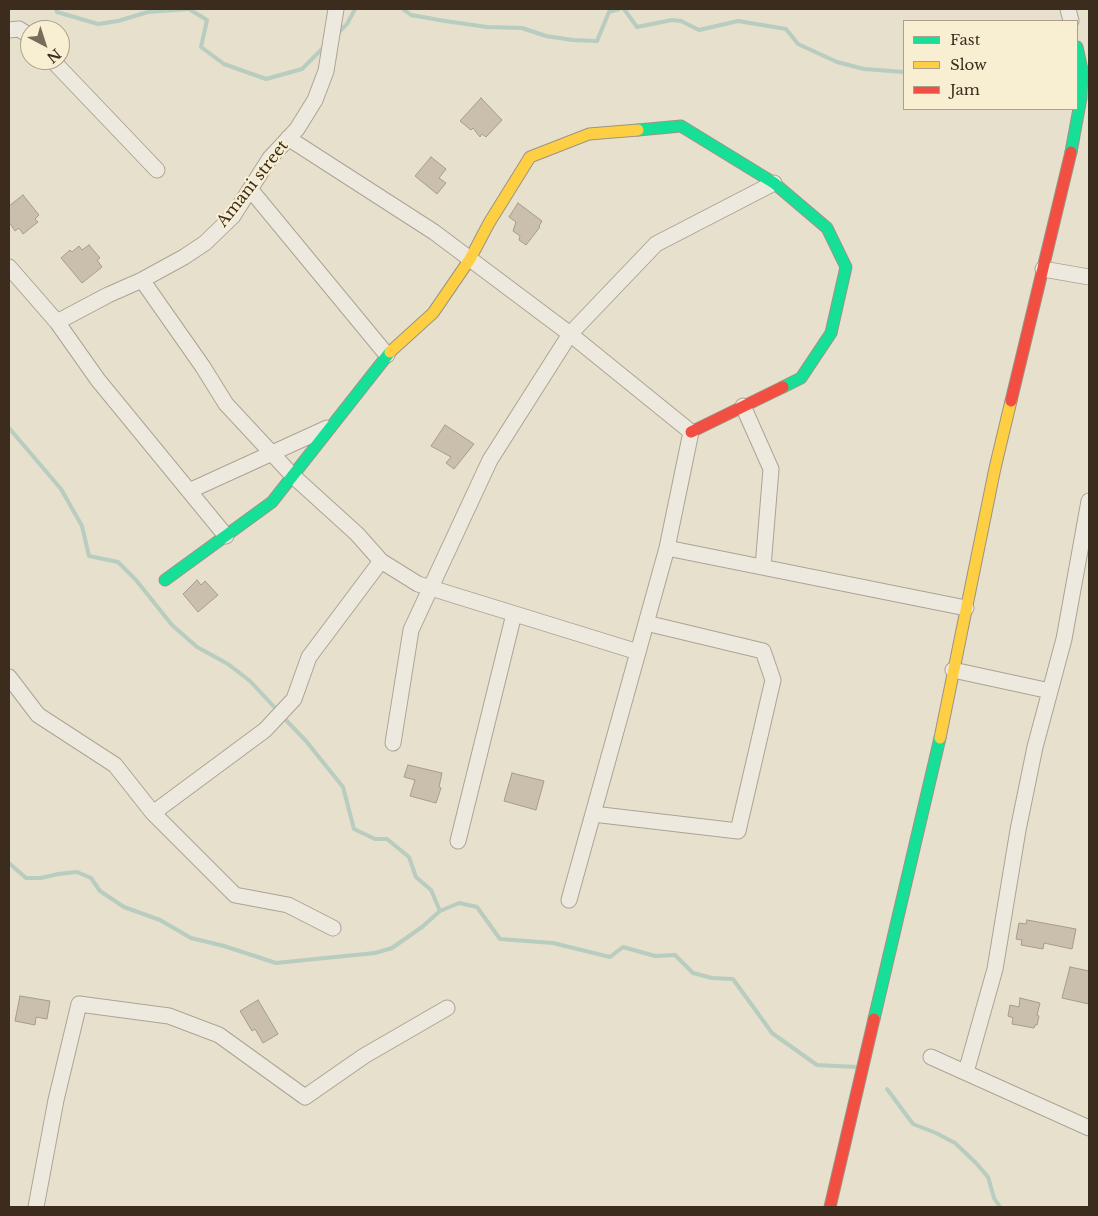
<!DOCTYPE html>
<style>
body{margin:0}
#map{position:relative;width:1098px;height:1216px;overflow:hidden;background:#e6e0cc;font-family:"Libre Baskerville",serif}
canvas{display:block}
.frame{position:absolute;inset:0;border:10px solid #3b2c1d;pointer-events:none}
.legend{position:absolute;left:903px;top:20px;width:175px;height:90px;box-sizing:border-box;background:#f8eed2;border:1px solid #aca08a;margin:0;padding:6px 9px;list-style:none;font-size:15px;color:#3b2c1d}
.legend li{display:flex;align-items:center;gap:10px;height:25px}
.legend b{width:25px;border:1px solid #aca08a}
.north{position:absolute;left:20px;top:20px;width:50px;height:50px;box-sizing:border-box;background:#f8eed2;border:1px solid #aca08a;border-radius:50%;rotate:140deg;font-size:14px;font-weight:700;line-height:20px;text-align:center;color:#3b2c1d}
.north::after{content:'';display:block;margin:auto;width:18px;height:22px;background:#776b5a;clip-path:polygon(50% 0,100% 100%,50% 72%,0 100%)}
</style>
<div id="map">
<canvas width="1098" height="1216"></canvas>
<div class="frame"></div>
<ul class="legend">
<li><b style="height:6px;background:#16e098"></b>Fast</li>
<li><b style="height:6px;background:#ffcf43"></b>Slow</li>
<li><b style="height:6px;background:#f24e42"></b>Jam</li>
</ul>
<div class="north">N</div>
</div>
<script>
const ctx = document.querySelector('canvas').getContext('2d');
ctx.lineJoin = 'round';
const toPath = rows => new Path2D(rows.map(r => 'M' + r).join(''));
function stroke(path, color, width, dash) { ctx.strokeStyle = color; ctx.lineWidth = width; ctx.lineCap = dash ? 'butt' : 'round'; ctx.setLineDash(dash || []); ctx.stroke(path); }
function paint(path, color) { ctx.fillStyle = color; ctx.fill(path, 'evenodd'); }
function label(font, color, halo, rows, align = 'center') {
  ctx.font = font + ' "Libre Baskerville",serif'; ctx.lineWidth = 4.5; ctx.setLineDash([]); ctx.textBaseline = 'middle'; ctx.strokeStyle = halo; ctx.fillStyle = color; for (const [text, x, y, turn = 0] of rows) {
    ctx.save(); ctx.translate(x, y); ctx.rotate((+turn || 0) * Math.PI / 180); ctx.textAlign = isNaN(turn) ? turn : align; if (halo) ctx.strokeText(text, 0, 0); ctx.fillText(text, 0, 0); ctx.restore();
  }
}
const stream = toPath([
 [56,9,57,12,98,24,118,21,148,12,188,9],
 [189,9,207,20,201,47,224,64,266,79,302,69,325,46],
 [403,9,411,15,445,21,487,27,522,28,546,36,573,40,597,41,609,12,619,9],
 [624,9,637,27,672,20,681,21,699,30,738,21,786,29,798,44,837,62,864,69,904,72],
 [337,34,347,24,355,9],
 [9,428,61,489,82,526,89,556,118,562,136,580,172,625,197,647,228,664,250,681,277,710],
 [282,716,306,741,343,787,354,829,375,839,387,839,409,857,416,877,431,890,440,911],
 [9,863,26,878,41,878,58,874,77,872,91,878,100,891,124,907,160,920,191,938,224,946,276,963,375,953,392,948,422,927,440,911,459,903,477,907,500,939,553,943,610,957,623,947,655,956,675,955,693,973,712,978,733,979,772,1033,817,1065,857,1067],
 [887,1089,913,1124,936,1133,955,1143,976,1163,988,1177,994,1198,1000,1207]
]);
const building = toPath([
 [481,98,502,120,486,137,482,134,480,137,473,128,471,130,460,121,481,98],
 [431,157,446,169,439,178,446,183,437,194,415,176,431,157],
 [23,195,39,215,35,219,38,222,23,234,19,228,15,231,9,222,9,206,23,195],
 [518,203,542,221,539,226,540,227,526,245,519,240,520,236,513,231,516,222,509,217,518,203],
 [89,245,100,258,97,260,102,267,82,283,61,258,70,250,72,252,79,246,82,250,89,245],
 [445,425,474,444,454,469,446,463,451,457,431,446,445,425],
 [197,580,201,585,205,581,218,595,198,612,183,594,197,580],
 [408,765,442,773,439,787,441,788,436,803,410,796,415,780,404,777,408,765],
 [512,773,544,781,536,810,504,801,512,773],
 [1027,920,1076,929,1072,949,1044,943,1043,949,1021,945,1022,940,1016,939,1019,923,1026,924,1027,920],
 [1070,967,1089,971,1089,1004,1062,998,1070,967],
 [20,996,50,1001,47,1019,36,1017,35,1025,15,1021,20,996],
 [1020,998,1040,1003,1037,1015,1039,1016,1037,1025,1035,1025,1034,1028,1012,1024,1013,1018,1008,1016,1010,1005,1019,1007,1020,998],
 [258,1000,278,1034,263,1043,255,1029,252,1031,240,1011,258,1000]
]);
const street = toPath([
 [1068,9,1071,21],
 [9,30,19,29,30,36],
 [52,60,157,170],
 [288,138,434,232,570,334,691,432,667,548,569,900],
 [250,189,387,355],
 [9,267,57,322,108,295,142,280,184,257,205,243,233,216,270,158,297,129,315,100,326,71,336,9],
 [1043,269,1089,277],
 [142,280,203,367,226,404,292,475,357,534,381,561,418,584,638,652],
 [57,322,98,380,226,536],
 [743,406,771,469,763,567],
 [189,491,327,428],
 [667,548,966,608],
 [953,670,1050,691],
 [9,677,38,715,115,765,153,813,235,895,288,905,333,928],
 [393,743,411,630,490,460,570,334,656,244,774,183],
 [153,813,265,730,294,699,309,657,381,561],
 [593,814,738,831,773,680,763,651,646,623],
 [458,841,514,614],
 [931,1057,1089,1128],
 [966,1072,995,969,1018,830,1035,747,1064,639,1089,501],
 [36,1207,56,1100,79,1004,169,1016,219,1035,305,1097,364,1056,447,1008]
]);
const fast = toPath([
 [638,130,681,126,774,183,827,228,846,267,831,333,801,378,783,387],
 [1071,152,1081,98,1082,70,1077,47],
 [165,580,272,502,390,352],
 [874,1019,940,738]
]);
const slow = toPath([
 [390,352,433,313,470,259,489,223,530,157,589,134,638,130],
 [940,738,995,468,1011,401]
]);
const jam = toPath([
 [1011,401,1071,152],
 [691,432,783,387],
 [830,1207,874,1019]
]);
const streetNames = [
 ["Amani street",253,184,-52]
];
stroke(stream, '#b8ccc0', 4);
paint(building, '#cabead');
stroke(building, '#a79b8b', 1);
stroke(street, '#aba496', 17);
stroke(fast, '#9b9486', 13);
stroke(slow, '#9b9486', 13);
stroke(jam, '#9b9486', 13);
stroke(street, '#eee9df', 15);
stroke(fast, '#16e098', 11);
stroke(slow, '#ffcf43', 11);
stroke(jam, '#f24e42', 11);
label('16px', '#3b2c1d', '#f8eed2', streetNames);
</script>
